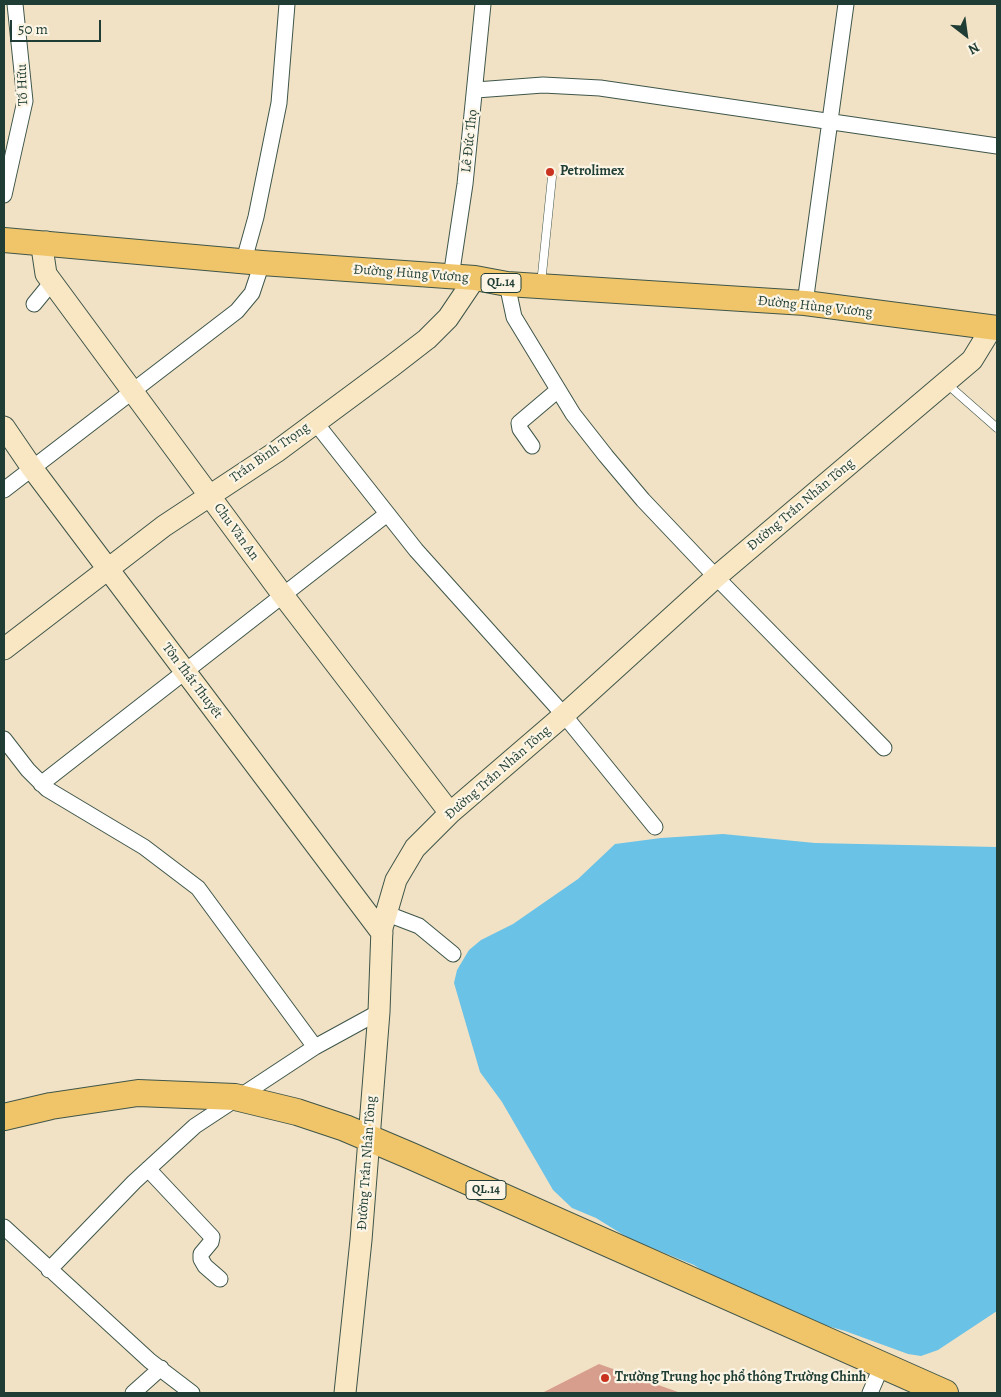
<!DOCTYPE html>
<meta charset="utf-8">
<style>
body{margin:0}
#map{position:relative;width:1001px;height:1397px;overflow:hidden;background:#f2e2c5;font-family:Alegreya,serif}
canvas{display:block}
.frame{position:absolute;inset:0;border:5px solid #1f3d34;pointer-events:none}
.north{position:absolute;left:941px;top:10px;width:50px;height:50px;-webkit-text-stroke:4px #fcf5e5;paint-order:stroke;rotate:150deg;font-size:14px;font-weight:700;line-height:20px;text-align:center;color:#1f3d34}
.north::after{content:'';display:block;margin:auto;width:18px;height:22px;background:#1f3d34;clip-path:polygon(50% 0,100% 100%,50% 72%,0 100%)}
.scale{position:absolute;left:10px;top:20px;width:91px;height:22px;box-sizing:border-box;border:2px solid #1f3d34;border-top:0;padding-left:6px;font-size:15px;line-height:18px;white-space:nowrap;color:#1f3d34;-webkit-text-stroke:4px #fcf5e5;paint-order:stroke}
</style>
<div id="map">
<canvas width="1001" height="1397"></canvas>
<div class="frame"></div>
<div class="north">N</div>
<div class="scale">50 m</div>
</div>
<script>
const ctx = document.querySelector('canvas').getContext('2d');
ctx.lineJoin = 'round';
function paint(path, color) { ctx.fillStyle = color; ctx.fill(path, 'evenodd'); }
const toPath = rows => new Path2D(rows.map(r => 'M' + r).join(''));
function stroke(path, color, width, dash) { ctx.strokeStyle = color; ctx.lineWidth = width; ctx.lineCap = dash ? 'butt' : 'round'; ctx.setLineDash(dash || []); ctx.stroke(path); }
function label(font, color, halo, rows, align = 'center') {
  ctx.font = font + ' Alegreya,serif'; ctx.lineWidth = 4.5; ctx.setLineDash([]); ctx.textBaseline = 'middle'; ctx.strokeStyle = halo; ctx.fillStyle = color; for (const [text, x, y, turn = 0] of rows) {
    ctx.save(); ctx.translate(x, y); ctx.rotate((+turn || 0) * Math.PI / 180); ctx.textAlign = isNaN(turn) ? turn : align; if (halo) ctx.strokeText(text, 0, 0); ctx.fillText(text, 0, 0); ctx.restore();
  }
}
const water = toPath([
 [723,834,815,843,997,847,997,1311,938,1350,921,1356,908,1354,845,1331,758,1306,694,1265,630,1239,596,1218,572,1208,553,1190,502,1102,480,1072,454,983,457,970,469,950,481,940,513,924,578,879,615,844,661,838]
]);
const building = toPath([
 [599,1364,678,1392,677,1393,542,1393]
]);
const lane = toPath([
 [541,284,552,177],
 [947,384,997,428]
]);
const street = toPath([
 [476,90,543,85,600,88,997,146],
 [4,195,25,101,15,4],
 [244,260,256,217,279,103,287,4],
 [451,277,465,184,483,4],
 [507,284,514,317,573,414,606,456,643,500,716,577,884,748],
 [805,303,846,4],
 [34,304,52,282],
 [315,422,416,550,564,715,655,827],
 [532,446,520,429,519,423,558,390],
 [4,490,237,311,252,293,262,263],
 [4,739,28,770,47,789,144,847,198,888,315,1047],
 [41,784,387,514],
 [385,913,419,926,453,954],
 [148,1169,212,1237,211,1242,201,1254,201,1259,205,1266,220,1279],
 [4,1227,150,1361,192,1393],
 [49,1270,134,1182,195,1126,315,1047,379,1012],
 [133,1393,161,1368],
 [870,1393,882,1365]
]);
const secondary = toPath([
 [46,242,43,254,46,274,282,594,450,813],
 [4,427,32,468,382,933],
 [4,649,164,526,276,452,392,366,427,339,448,318,475,278],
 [345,1393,361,1240,379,1012,382,928,396,880,415,848,450,813,564,715,716,577,972,360,991,329]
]);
const primary = toPath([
 [4,240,262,263,475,278,507,284,805,303,997,328]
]);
const highway = toPath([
 [4,1117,51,1106,138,1093,235,1097,297,1112,345,1128,411,1156,945,1393]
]);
const markers = [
 [550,172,5,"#c8321e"],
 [605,1378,5,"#c8321e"]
];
const shields = [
 [501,283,40],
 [486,1190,40]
];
const shieldNames = [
 ["QL.14",501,283],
 ["QL.14",486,1190]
];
const streetNames = [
 ["Tố Hữu",23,85,-92],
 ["Lê Đức Thọ",470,141,-84],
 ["Đường Hùng Vương",411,274,4],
 ["Đường Hùng Vương",815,307,6],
 ["Trần Bình Trọng",270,453,-35],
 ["Đường Trần Nhân Tông",801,505,-40],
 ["Chu Văn An",236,532,54],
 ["Tôn Thất Thuyết",192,681,53],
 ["Đường Trần Nhân Tông",498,773,-41],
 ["Đường Trần Nhân Tông",367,1163,-86]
];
const poiNames = [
 ["Petrolimex",560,172],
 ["Trường Trung học phổ thông Trường Chinh",615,1378]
];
paint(water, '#6ac2e7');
paint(building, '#d79d8d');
stroke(lane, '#3f564a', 9);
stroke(street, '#3f564a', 17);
stroke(secondary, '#3f564a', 23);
stroke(primary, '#3f564a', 26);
stroke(highway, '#3f564a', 28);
stroke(lane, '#fff', 8);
stroke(street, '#fff', 15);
stroke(secondary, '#f9e7c3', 21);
stroke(primary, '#f0c469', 24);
stroke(highway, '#f0c469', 26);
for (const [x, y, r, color] of markers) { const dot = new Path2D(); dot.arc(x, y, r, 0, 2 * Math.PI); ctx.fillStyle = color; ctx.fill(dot); stroke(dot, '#fcf5e5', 2); }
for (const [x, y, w] of shields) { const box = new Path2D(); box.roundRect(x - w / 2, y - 9.5, w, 19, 4); ctx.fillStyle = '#fcf5e5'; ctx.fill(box); stroke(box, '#1f3d34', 1); }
label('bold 12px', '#1f3d34', null, shieldNames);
label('14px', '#1f3d34', '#fcf5e5', streetNames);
label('bold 14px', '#1f3d34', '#fcf5e5', poiNames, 'left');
</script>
